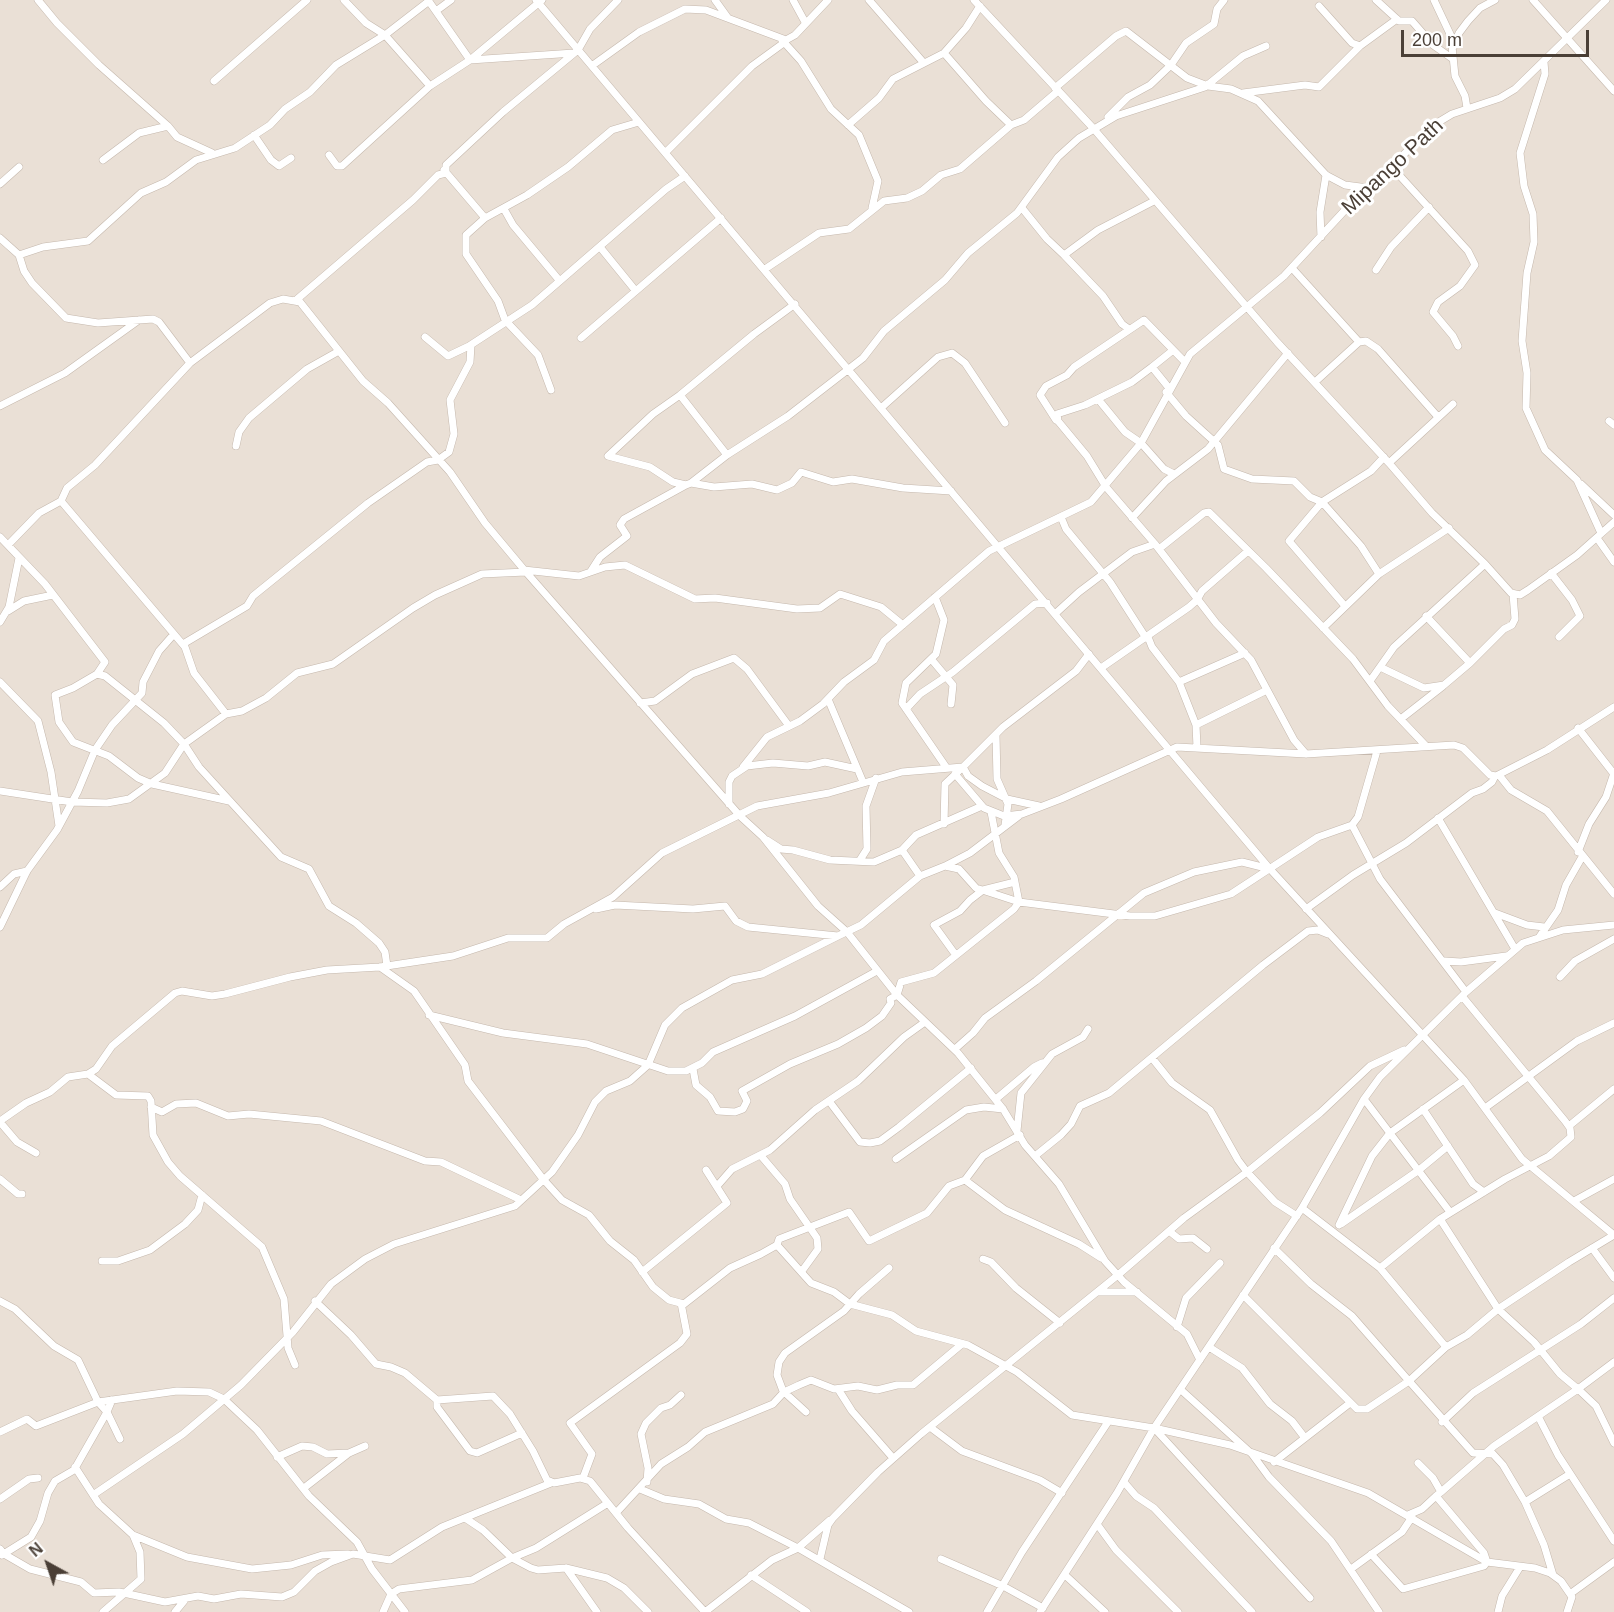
<!DOCTYPE html>
<style>
body{margin:0}
#map{position:relative;width:1614px;height:1612px;overflow:hidden;background:#f6efe9;font-family:Helvetica,sans-serif}
canvas{display:block}
.north{position:absolute;left:18px;top:1534px;width:60px;height:60px;-webkit-text-stroke:4px #fff;paint-order:stroke;rotate:320deg;font-size:16px;font-weight:700;line-height:24px;text-align:center;color:#4a3f36}
.north::after{content:'';display:block;margin:auto;width:21px;height:27px;background:#4a3f36;clip-path:polygon(50% 0,100% 100%,50% 72%,0 100%)}
.scale{position:absolute;left:1401px;top:30px;width:188px;height:27px;box-sizing:border-box;border:3px solid #4a3f36;border-top:0;padding-left:8px;font-size:18px;line-height:21px;white-space:nowrap;color:#4a3f36;-webkit-text-stroke:4px #fff;paint-order:stroke}
</style>
<div id="map">
<canvas width="1614" height="1612"></canvas>
<div class="north">N</div>
<div class="scale">200 m</div>
</div>
<script>
const ctx = document.querySelector('canvas').getContext('2d');
ctx.lineJoin = 'round';
function paint(path, color) { ctx.fillStyle = color; ctx.fill(path, 'evenodd'); }
const toPath = rows => new Path2D(rows.map(r => 'M' + r).join(''));
function stroke(path, color, width, dash) { ctx.strokeStyle = color; ctx.lineWidth = width; ctx.lineCap = dash ? 'butt' : 'round'; ctx.setLineDash(dash || []); ctx.stroke(path); }
function label(font, color, halo, rows, align = 'center') {
  ctx.font = font + ' Helvetica,sans-serif'; ctx.lineWidth = 6; ctx.setLineDash([]); ctx.textBaseline = 'middle'; ctx.strokeStyle = halo; ctx.fillStyle = color; for (const [text, x, y, turn = 0] of rows) {
    ctx.save(); ctx.translate(x, y); ctx.rotate((+turn || 0) * Math.PI / 180); ctx.textAlign = isNaN(turn) ? turn : align; if (halo) ctx.strokeText(text, 0, 0); ctx.fillText(text, 0, 0); ctx.restore();
  }
}
const residential = toPath([
 [0,0,1614,0,1614,1612,0,1612]
]);
const minor = toPath([
 [38,0,57,23,99,65,168,126],
 [344,0,366,23,385,35,430,86],
 [428,0,470,60,542,0],
 [536,0,1270,869,1464,1080,1522,1159,1614,1235,1569,1262,1498,1309,1467,1335,1446,1347],
 [715,0,728,18],
 [793,0,805,22],
 [869,0,923,62],
 [974,0,1093,128,1277,342,1389,463,1432,513,1485,564,1511,593,1520,595,1528,590,1577,555,1614,522],
 [1376,0,1399,21,1412,21,1433,45,1453,59],
 [1434,0,1451,36,1455,76,1465,96,1467,108],
 [1533,0,1614,91],
 [1319,6,1352,43,1360,46,1397,19],
 [436,11,451,0],
 [782,40,801,61,831,109,859,135,878,181,872,208],
 [1454,46,1459,33,1468,21,1480,8,1495,0],
 [944,53,966,28,980,6],
 [1544,62,1545,74,1520,153,1524,186,1533,214,1534,242,1527,273,1522,341,1527,373,1526,408,1545,450,1577,480,1601,533],
 [593,65,639,32,685,9,706,10,786,40,795,35,828,0],
 [214,81,307,0],
 [1055,88,1116,36,1126,31,1187,78,1208,86,1231,89,1258,101,1326,175,1345,185,1368,188],
 [1243,93,1305,85,1319,87,1360,46],
 [1108,117,1128,97,1150,85,1171,65,1186,43,1214,24,1217,9,1224,0],
 [848,125,879,98,893,79,944,53,986,101,1011,125,1024,120,1058,91],
 [254,135,271,160,279,166,291,158],
 [666,152,752,66,785,42],
 [329,155,337,166,342,166,430,86,470,60,574,53],
 [103,160,139,133,168,126,177,137,212,153],
 [1400,160,1400,176,1468,251,1475,265,1460,286,1438,302,1433,312,1453,336,1458,346],
 [444,170,485,218,466,235,466,254,498,301,505,320,538,355,551,390],
 [0,184,19,167],
 [1022,208,1047,239,1064,255,1098,230,1154,201],
 [504,209,513,225,559,280],
 [485,218,527,195,568,167,612,130,639,122],
 [1321,237,1320,212,1326,175],
 [0,238,19,255,43,247,88,241,141,193,166,182,196,160,235,148,270,125,285,109,310,92,336,65,385,35,429,1],
 [600,247,635,290],
 [19,255,24,271,32,283,66,318,98,323,153,319,159,322,190,363,270,303,283,299,300,302,363,381,388,403,450,472,485,523,526,572,740,816,763,837,818,906,847,932,897,995,958,1053,1003,1109,1025,1145,1059,1184,1105,1261,1124,1282,1187,1334,1200,1360],
 [1064,255,1103,296,1122,324,1129,329],
 [1292,268,1359,342,1315,382],
 [765,269,819,233,849,229,884,201,907,198,922,191,941,175,960,169,1011,125],
 [1376,270,1391,247,1429,207],
 [295,301,413,200,438,175,446,173,446,165,503,112,578,50,590,29,618,0],
 [425,337,448,356,469,346,532,305,666,189,685,176],
 [581,338,721,218],
 [1359,342,1366,341,1378,349,1438,417],
 [1152,367,1172,351],
 [1169,388,1152,367,1132,382,1085,405,1057,414,1058,421,1087,456,1106,487,1155,544,1216,623,1251,660,1294,740,1306,754],
 [1166,392,1186,416,1218,445,1224,469,1252,479,1294,481,1310,497,1322,502,1371,471,1384,457],
 [680,395,653,414,608,456,650,467,673,482,686,485,691,483,727,455,788,416,863,358,884,331,945,280,968,253,1017,213,1058,157,1079,138,1116,116,1205,87,1243,56,1266,46],
 [1098,399,1125,432,1141,443,1164,469,1174,474],
 [0,406,65,373,139,320],
 [881,408,938,357,952,353,965,363,1005,423],
 [1056,420,1040,395,1046,386,1067,375,1074,367,1144,320,1184,361],
 [1609,421,1614,425],
 [236,446,239,432,249,418,307,369,339,351],
 [727,455,680,395,754,334,795,304],
 [1389,463,1453,404],
 [691,483,714,487,752,484,777,490,792,483,801,472,833,482,852,479,903,488,951,491],
 [1581,484,1614,515],
 [61,501,185,647,194,673,226,714],
 [1061,517,1066,529,1110,582,1146,638],
 [1132,518,1166,481,1208,449,1288,353],
 [0,537,45,584,105,662,97,674],
 [1597,538,1614,562],
 [8,545,39,513,61,501,67,488,95,465,190,363],
 [1159,549,1204,513,1209,512,1266,568,1353,659,1388,706,1426,746],
 [524,570,579,576,605,567,625,565,695,599,715,598,797,609,820,608,840,594,881,607,903,625],
 [591,571,600,557,627,536,620,525,624,519,686,485],
 [1551,573,1572,600,1580,616,1559,637],
 [935,597,944,620,936,654,906,683,902,703,946,767],
 [1345,606,1289,541,1322,502,1361,546,1379,574],
 [8,611,24,601,53,595],
 [1056,613,1079,592,1132,552,1155,544],
 [0,622,9,607,19,558],
 [1323,628,1379,574,1449,528],
 [1148,637,1152,647,1179,682,1196,725,1197,747],
 [183,644,247,606,253,596,368,503,427,462,438,460,449,452,454,434,450,400,470,362,471,345],
 [932,660,953,685,951,704],
 [1470,663,1504,629,1512,625,1515,619,1513,594],
 [1380,667,1424,688,1444,685,1470,663,1426,616],
 [1101,668,1189,607,1197,600,1202,591,1248,551],
 [1370,681,1394,647,1485,564],
 [0,682,38,721,51,772,59,826],
 [1179,682,1245,653],
 [828,699,863,782],
 [640,703,655,701,692,674,734,658,747,669,789,726],
 [906,709,920,694,953,672,1035,604,1047,603],
 [1402,718,1443,686],
 [1196,725,1267,690],
 [1578,728,1614,774],
 [996,735,997,779,1008,804,1005,825],
 [743,767,767,737,800,721,823,704,844,682,874,660,884,641,989,551,1091,502,1141,443,1190,354,1284,276,1346,209,1437,123,1452,114,1500,98,1515,89,1606,0],
 [955,774,984,808,1004,816,1022,814,1061,799,1177,747,1306,754,1454,745,1463,748,1490,775,1496,776,1547,750,1614,707],
 [1499,775,1511,790,1547,811,1614,894],
 [0,791,72,802,107,803,129,799,165,773,184,744,199,767,281,857,309,869,329,906,356,923,379,943,385,952,387,966],
 [229,801,152,784,138,778,109,756,73,742,59,722,55,695,73,688,97,674,105,676,164,723,184,744,226,714,242,711,266,698,297,673,333,664,413,608,435,595,482,574,526,572],
 [729,804,729,782,732,776,747,766,773,763,808,766,825,762,857,769],
 [1438,818,1515,949],
 [944,824,945,784,963,767,968,776,982,786,1007,799,1039,806],
 [1352,825,1380,879,1466,992],
 [767,840,781,849,793,850,830,860,874,862,902,850,916,835,982,806],
 [902,850,920,876,945,866,959,869,976,888,1019,902,1130,916,1155,916,1231,894,1318,837,1352,825,1358,817,1377,751],
 [1578,852,1589,824,1606,797,1614,773],
 [860,860,867,849,866,806,876,778],
 [945,866,970,853,1020,815],
 [0,887,14,874,27,871],
 [596,909,615,905,693,909,725,906,736,921,748,927,838,936,861,925,920,876],
 [1306,909,1353,875,1406,843,1472,793,1483,789,1492,782,1495,776],
 [1495,913,1527,925,1544,927],
 [0,927,27,871,57,830,78,791,95,750,112,725,142,693,143,682,159,651,174,634],
 [1540,936,1558,910,1566,885,1582,857],
 [955,954,934,925,960,911,970,900,983,890,1015,882],
 [1444,961,1461,962,1506,956],
 [380,967,414,991,465,1065,468,1081,543,1179,562,1200,589,1215,610,1241,634,1260,653,1287,669,1300,684,1304,730,1268,761,1254,777,1245,779,1239,849,1212,869,1241,927,1213,949,1186,965,1180,1005,1210,1079,1244,1101,1258],
 [1560,977,1575,961,1614,939],
 [1462,996,1565,1121,1570,1128,1571,1137,1549,1156,1505,1179,1440,1219,1498,1309,1534,1342,1560,1374,1578,1389,1614,1362],
 [429,1015,503,1033,587,1044,668,1071,686,1071,702,1063,713,1052,795,1016,877,971],
 [955,1049,973,1033,985,1018,1036,981,1144,893,1194,872,1242,862,1270,869],
 [1152,1058,1172,1083,1210,1110,1238,1160,1247,1172,1275,1202,1297,1216],
 [693,1069,696,1085,710,1097,718,1111,735,1112,743,1109,747,1101,742,1091,790,1064,838,1044,866,1028,882,1016,891,1003,890,999,897,995,901,982,934,973,1014,909,1019,902,1014,877,999,853,991,812],
 [88,1074,116,1095,148,1096,151,1101,153,1135,168,1162,180,1176,262,1247,284,1299,288,1348,295,1365],
 [996,1099,1034,1067,1042,1063],
 [1364,1099,1450,1212],
 [829,1101,860,1142,870,1143,880,1141,899,1127,971,1068],
 [151,1107,162,1112,176,1104,196,1103,228,1116,249,1114,321,1121,425,1161,441,1162,521,1200],
 [1485,1108,1577,1041,1614,1023],
 [1423,1109,1473,1184,1484,1192],
 [0,1121,26,1103,50,1092,68,1077,88,1074,96,1069,112,1046,175,993,182,991,212,996,225,994,290,977,327,970,380,967,453,956,508,938,547,938,564,924,613,897,662,853,757,806,829,793,902,772,963,767,1003,727,1076,671,1089,654],
 [0,1122,17,1142,36,1153],
 [1569,1126,1614,1089],
 [1017,1131,1021,1093,1052,1054,1083,1037,1088,1029],
 [1035,1156,1061,1135,1071,1124,1080,1106,1109,1093,1263,965,1308,931,1318,930,1328,934],
 [762,1157,785,1184,790,1199,817,1238,818,1249,802,1271],
 [896,1159,966,1110,984,1107,1003,1109],
 [0,1179,18,1194,22,1194],
 [965,1180,983,1156,1020,1135],
 [718,1185,732,1169,770,1150,815,1110,858,1081,904,1037,925,1022],
 [1574,1201,1614,1179],
 [1302,1208,1380,1268,1446,1347,1409,1381,1473,1453,1493,1454,1503,1465,1525,1502,1544,1545,1553,1575],
 [1341,1224,1419,1170,1448,1146],
 [1339,1225,1372,1156,1390,1133,1464,1080],
 [1169,1231,1179,1239,1193,1238,1207,1249],
 [777,1245,811,1283,834,1292,850,1304,892,1315,916,1331,968,1345,1017,1372,1072,1415,1154,1428,1230,1445,1368,1493,1487,1562,1535,1568,1550,1573,1561,1581,1572,1597,1567,1612],
 [1592,1248,1614,1278],
 [983,1259,991,1262,1016,1288,1060,1323],
 [102,1261,118,1261,150,1250,185,1224,198,1210,202,1195],
 [1380,1268,1440,1219],
 [642,1272,727,1203,706,1170],
 [1098,1292,1137,1292],
 [1243,1295,1357,1409,1367,1409,1409,1381,1352,1316,1311,1284,1274,1248],
 [0,1301,15,1309,54,1346,78,1360,98,1402,177,1391,209,1392,224,1399,257,1430,309,1496,357,1542,372,1569,405,1612],
 [315,1301,351,1335,376,1364,391,1367,405,1373,437,1400,493,1396,510,1414,533,1451,547,1480,554,1483,580,1478,590,1481,628,1528,705,1612],
 [1177,1327,1186,1298,1220,1263],
 [1209,1347,1242,1368,1270,1404,1292,1421,1305,1438],
 [838,1389,852,1411,893,1458],
 [1180,1389,1252,1454,1269,1477,1331,1541,1379,1612],
 [112,1400,107,1412,120,1439],
 [437,1400,437,1407,470,1451,477,1453,522,1433],
 [806,1412,783,1391,777,1375,779,1362,785,1353,844,1311,859,1294,889,1268],
 [1538,1416,1558,1455,1614,1541],
 [1442,1422,1473,1393,1581,1324,1614,1298],
 [930,1427,962,1451,1040,1480,1062,1493],
 [1154,1428,1310,1598],
 [0,1432,27,1419,36,1426,98,1402,107,1412,74,1470,55,1481,48,1493,40,1521,31,1537,2,1555],
 [277,1457,302,1446,313,1447,327,1454,349,1453],
 [1274,1462,1350,1403],
 [1418,1463,1433,1478,1441,1492,1494,1446,1578,1389,1596,1406,1614,1443],
 [75,1467,99,1504,133,1535,140,1552,141,1579,103,1612],
 [583,1478,592,1454,570,1423,680,1343,687,1334,681,1303],
 [647,1482,648,1468,641,1434,646,1423,661,1408,670,1405,681,1395],
 [1124,1482,1136,1496,1154,1508,1252,1612],
 [304,1488,349,1453,365,1446],
 [640,1489,664,1499,699,1504,726,1519,749,1523,798,1548,830,1520],
 [93,1495,183,1434,241,1385,293,1332,331,1284,365,1259,394,1244,515,1206,552,1172,578,1135,595,1102,606,1091,630,1081,648,1065,665,1025,682,1008,732,980,762,974,838,936],
 [0,1499,29,1479,38,1478],
 [1525,1502,1570,1474],
 [616,1513,661,1464,688,1447,705,1432,773,1404,784,1392,799,1385,811,1380,834,1389,858,1386,877,1390,897,1385,913,1385,962,1344],
 [1408,1515,1422,1509,1436,1496],
 [465,1518,483,1530,512,1558,531,1568,538,1570,566,1568,607,1578,624,1588,648,1612],
 [1097,1524,1116,1550,1178,1612],
 [133,1535,187,1557,252,1569,291,1565,322,1555,348,1554],
 [0,1549,4,1554,30,1569,81,1582,94,1593,119,1592,165,1602,198,1596,214,1599,241,1594,282,1597,294,1592,315,1571,331,1562,353,1554,390,1560,442,1527,551,1483],
 [1371,1554,1403,1589,1484,1566,1487,1562,1484,1553,1436,1496,1441,1492],
 [820,1559,828,1525,833,1518,878,1472,921,1434,1118,1275,1184,1218,1247,1172,1320,1113,1370,1066,1404,1050],
 [941,1559,1003,1586,1043,1608],
 [566,1568,597,1612],
 [1351,1569,1402,1532,1412,1517],
 [751,1575,807,1612],
 [1065,1575,1105,1612],
 [1570,1594,1614,1562],
 [175,1612,184,1601],
 [383,1612,391,1594,399,1589,472,1580,512,1558,536,1548,608,1503],
 [705,1612,772,1560,798,1548,909,1612],
 [987,1612,1022,1552,1108,1422],
 [1040,1612,1117,1493,1154,1428,1302,1208,1364,1099,1380,1077,1466,992,1523,943,1563,930,1614,925],
 [1498,1612,1502,1596,1520,1567]
]);
const streetNames = [
 ["Mipango Path",1393,167,-43]
];
paint(residential, '#eae0d6');
stroke(minor, '#c5b8ad', 8);
stroke(minor, '#fff', 7);
label('21px', '#4a3f36', '#fff', streetNames);
</script>
